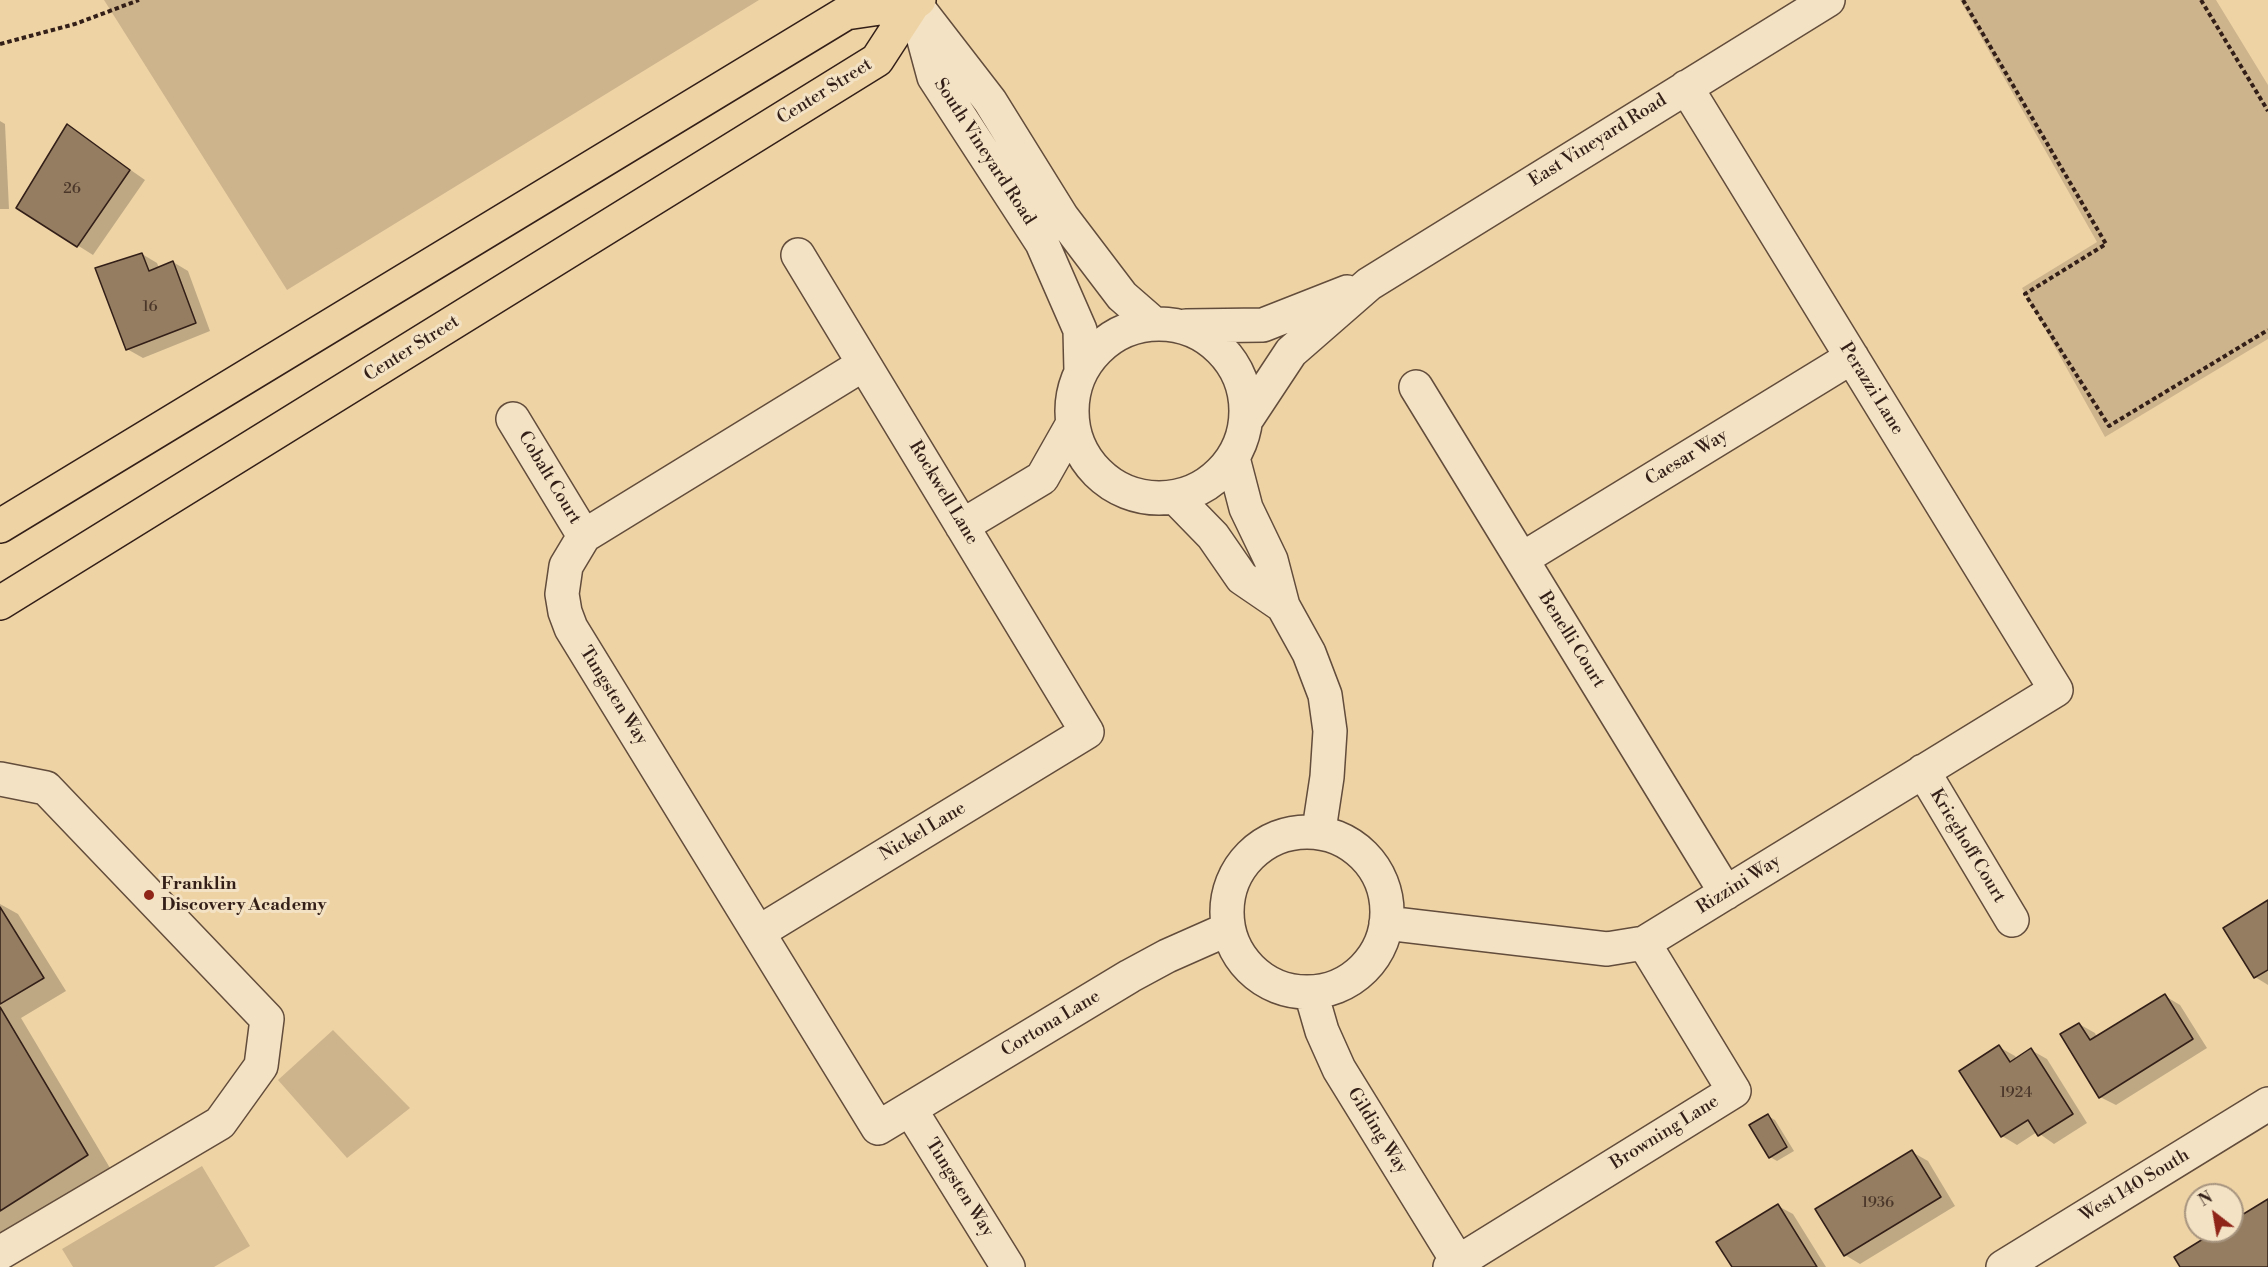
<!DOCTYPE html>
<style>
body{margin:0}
#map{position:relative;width:2268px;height:1267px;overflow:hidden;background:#eed3a5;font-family:"Libre Bodoni",serif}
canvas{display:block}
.north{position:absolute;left:2184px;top:1183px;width:60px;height:60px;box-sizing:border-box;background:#f4e2c4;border:2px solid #a7947f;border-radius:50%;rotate:329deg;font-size:16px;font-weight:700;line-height:24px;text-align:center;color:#331f18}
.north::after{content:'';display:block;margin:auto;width:21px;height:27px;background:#8f2418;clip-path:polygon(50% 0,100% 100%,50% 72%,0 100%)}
</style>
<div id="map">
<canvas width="2268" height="1267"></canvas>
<div class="north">N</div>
</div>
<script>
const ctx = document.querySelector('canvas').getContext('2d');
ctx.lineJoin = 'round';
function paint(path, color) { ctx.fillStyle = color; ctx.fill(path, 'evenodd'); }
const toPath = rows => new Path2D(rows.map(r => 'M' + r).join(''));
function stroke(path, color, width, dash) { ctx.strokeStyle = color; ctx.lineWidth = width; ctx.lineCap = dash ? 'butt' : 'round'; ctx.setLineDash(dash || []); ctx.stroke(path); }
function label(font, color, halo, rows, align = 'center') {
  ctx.font = font + ' "Libre Bodoni",serif'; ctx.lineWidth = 6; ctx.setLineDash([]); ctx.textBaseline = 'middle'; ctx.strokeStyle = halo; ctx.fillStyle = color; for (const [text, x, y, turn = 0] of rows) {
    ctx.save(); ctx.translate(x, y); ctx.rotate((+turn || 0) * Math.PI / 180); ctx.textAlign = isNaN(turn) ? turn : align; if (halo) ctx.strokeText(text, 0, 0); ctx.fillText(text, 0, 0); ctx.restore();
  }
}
const green = toPath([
 [104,0,759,0,287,290],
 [1960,0,2216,0,2268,85,2268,339,2105,437,2022,288,2097,242],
 [333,1030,410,1108,347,1158,278,1080],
 [202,1166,250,1246,214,1267,73,1267,62,1249]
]);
const shadow = toPath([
 [0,121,5,124,9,209,0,209],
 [68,126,145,180,93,255,18,208],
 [142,254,157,263,159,268,173,262,188,271,210,331,143,358,127,349],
 [2268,902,2268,985,2255,977],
 [0,904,18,914,66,991,21,1018,110,1168,0,1238],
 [2165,996,2180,1005,2207,1048,2116,1105,2100,1097,2079,1024,2095,1033,2097,1038],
 [1999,1047,2015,1056,2017,1059,2031,1050,2047,1059,2087,1123,2054,1144,2037,1132,2017,1145,2002,1136],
 [1768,1116,1775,1120,1794,1151,1777,1161,1770,1157],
 [1912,1152,1928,1161,1955,1206,1860,1264,1845,1255],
 [1778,1206,1793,1214,1826,1267,1733,1267]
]);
const building = toPath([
 [67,124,130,170,77,247,16,208,67,124],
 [142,253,149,271,173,261,196,323,126,350,95,268,142,253],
 [2268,900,2268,970,2254,978,2223,928,2268,900],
 [0,907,44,978,0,1004,0,907],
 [2165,994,2193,1039,2099,1098,2060,1034,2079,1023,2090,1040,2165,994],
 [0,1007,88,1155,0,1211,0,1007],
 [1999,1045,2010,1062,2031,1048,2073,1114,2038,1136,2028,1120,2001,1137,1959,1071,1999,1045],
 [1768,1114,1787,1147,1769,1158,1749,1125,1768,1114],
 [1912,1150,1941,1197,1844,1256,1815,1209,1912,1150],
 [2268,1199,2268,1267,2180,1267,2174,1257,2216,1231,2232,1231,2232,1221,2268,1199],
 [1778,1204,1817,1267,1732,1267,1716,1242,1778,1204]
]);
const path = toPath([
 [1963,0,2106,244,2025,294,2109,426,2268,330],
 [2201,0,2268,111],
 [0,44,75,24,139,0]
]);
const minor = toPath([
 [914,3,934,77,1042,243,1080,330,1081,371],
 [922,13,990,101,1062,217,1122,296,1153,323],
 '1072 411a87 87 0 1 1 174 0a87 87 0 1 1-174 0Z',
 [1186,326,1263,325,1347,292],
 [864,364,584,536,566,566,562,594,565,612,571,628,878,1128,1130,976,1167,956,1228,929],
 [1416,387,1726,893],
 [1248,417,1291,352,1369,284,1828,0],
 [513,419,584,536],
 [1233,458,1246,508,1271,560,1283,606,1309,653,1325,695,1330,731,1327,777,1319,830],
 [1176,498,1213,536,1242,578,1283,606],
 [962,526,1042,478,1072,425],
 [1522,559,1852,357],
 [1923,771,2012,920],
 [0,779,46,788,267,1019,261,1066,220,1123,0,1253],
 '1227 912a80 80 0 1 1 160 0a80 80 0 1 1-160 0Z',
 [1386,923,1607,949,1644,943,2056,690,1686,87],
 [759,932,1087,732,798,255],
 [1311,993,1322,1031,1339,1069,1458,1262],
 [910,1109,1008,1267],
 [1450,1267,1734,1091,1644,943],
 [2003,1267,2268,1104]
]);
const major = toPath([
 [0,526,846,13,914,3,919,0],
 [0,603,877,60,914,3]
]);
const markers = [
 [149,895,6,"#8f2418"]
];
const numberNames = [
 ["26",72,189],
 ["16",150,307],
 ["1924",2016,1093],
 ["1936",1878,1203]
];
const streetNames = [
 ["Center Street",825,92,-32],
 ["East Vineyard Road",1598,141,-32],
 ["South Vineyard Road",984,152,57],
 ["Center Street",412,349,-32],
 ["Perazzi Lane",1871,389,58],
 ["Caesar Way",1687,458,-31],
 ["Cobalt Court",549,478,59],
 ["Rockwell Lane",943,493,59],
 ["Benelli Court",1571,640,58],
 ["Tungsten Way",613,696,58],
 ["Nickel Lane",923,832,-31],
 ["Krieghoff Court",1967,846,59],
 ["Rizzini Way",1739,885,-32],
 ["Cortona Lane",1051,1024,-31],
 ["Gilding Way",1377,1131,58],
 ["Browning Lane",1665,1133,-32],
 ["West 140 South",2135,1186,-31],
 ["Tungsten Way",959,1188,58]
];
const poiNames = [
 ["Franklin",161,885],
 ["Discovery Academy",161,906]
];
paint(green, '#ceb48d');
paint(shadow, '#0003');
paint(building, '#947d61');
stroke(building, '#331f18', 1.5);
stroke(minor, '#624c3b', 36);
stroke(major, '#331f18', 36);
stroke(path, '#331f18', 4, [4.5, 3]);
stroke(minor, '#f4e2c4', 33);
stroke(major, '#eed3a5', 33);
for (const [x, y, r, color] of markers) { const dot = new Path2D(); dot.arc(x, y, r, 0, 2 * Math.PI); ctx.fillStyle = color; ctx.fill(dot); stroke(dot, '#f4e2c4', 2); }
label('15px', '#4b362a', null, numberNames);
label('18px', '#331f18', '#f4e2c4', streetNames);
label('bold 18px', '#331f18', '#f4e2c4', poiNames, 'left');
</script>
